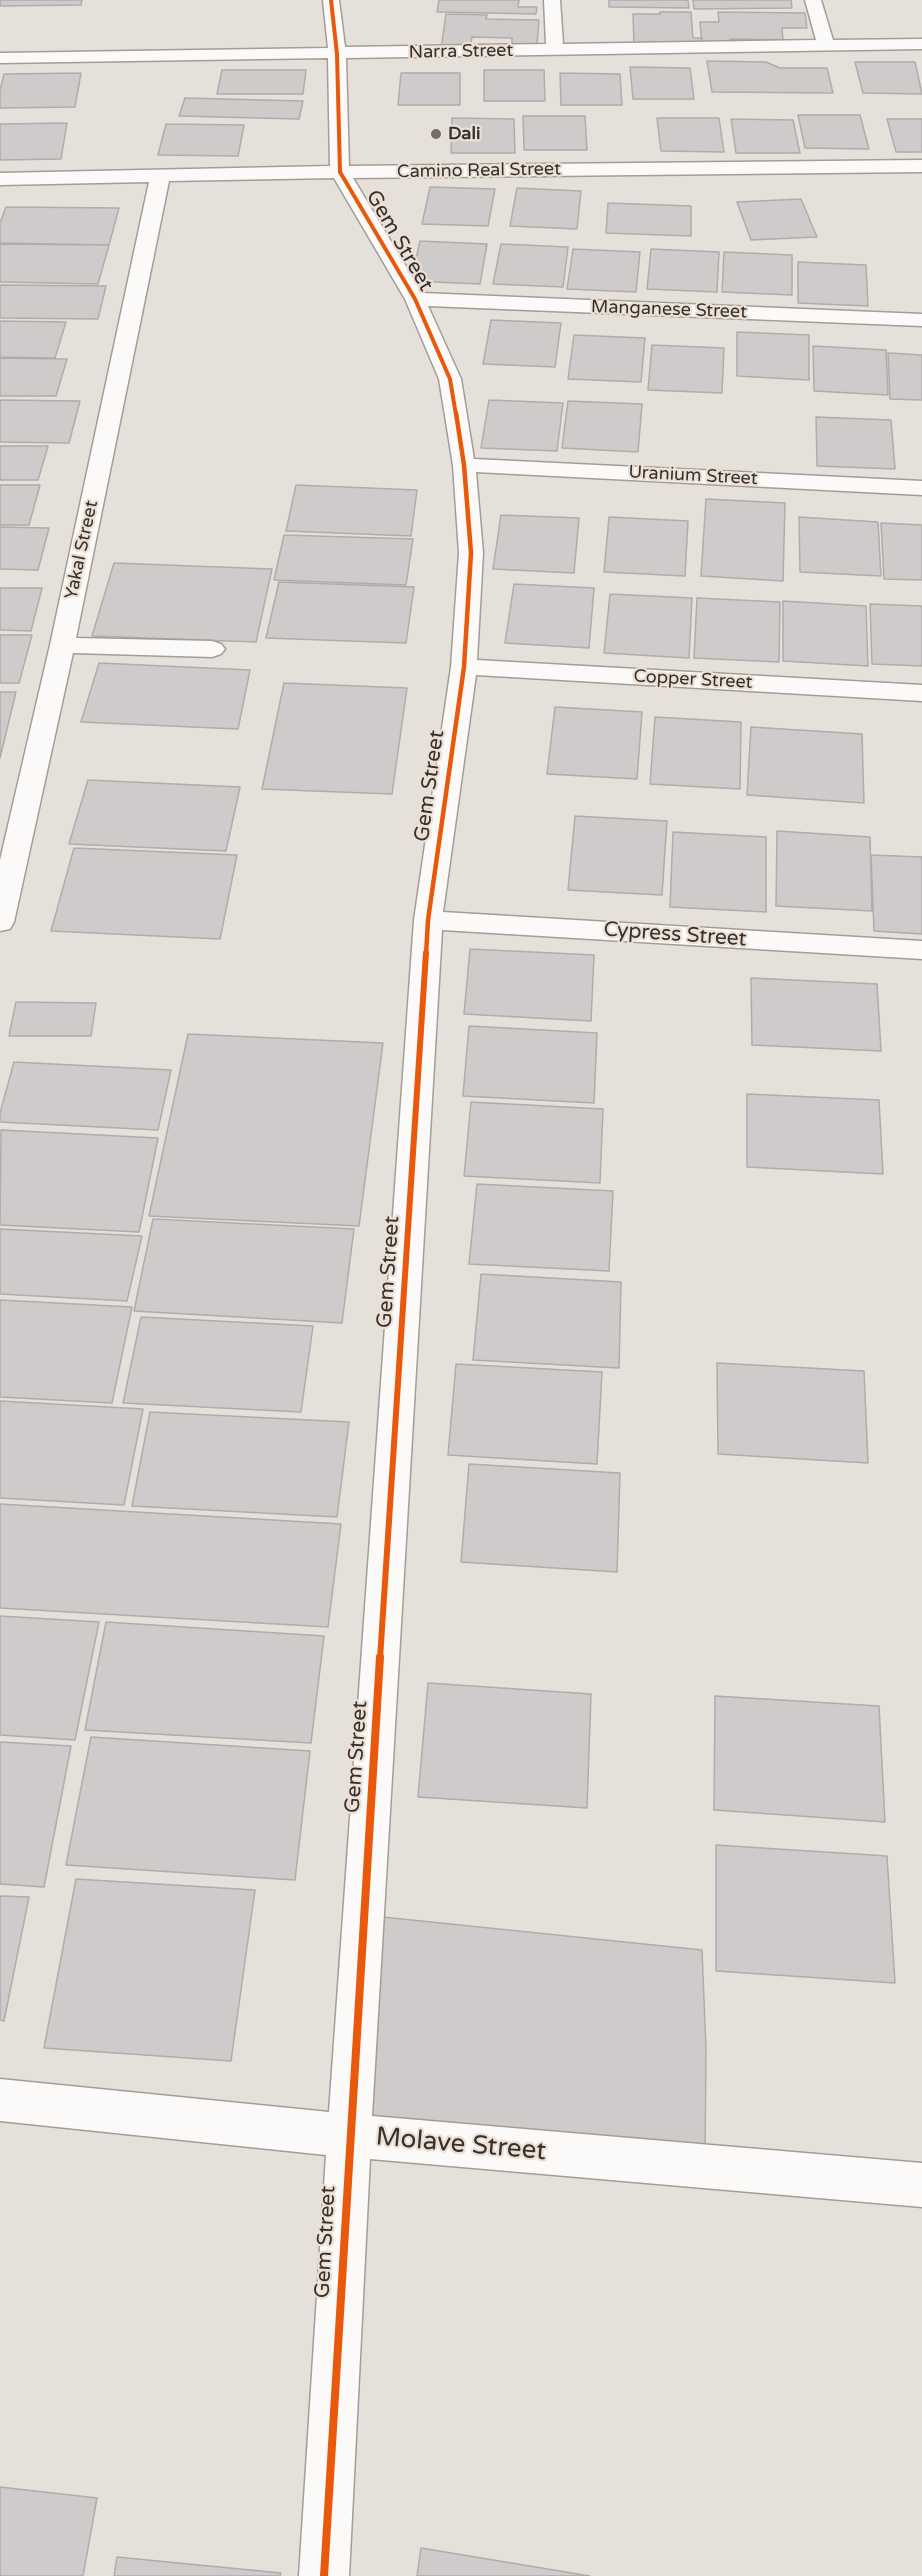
<!DOCTYPE html>
<style>
body{margin:0}
canvas{display:block;background:#e6e0da}
</style>
<canvas width="922" height="2576"></canvas>
<script>
const ctx = document.querySelector('canvas').getContext('2d');
ctx.lineJoin = 'round';
function paint(path, color) { ctx.fillStyle = color; ctx.fill(path, 'evenodd'); }
const toPath = rows => new Path2D(rows.map(r => 'M' + r).join(''));
function stroke(path, color, width, dash) { ctx.strokeStyle = color; ctx.lineWidth = width; ctx.lineCap = dash ? 'butt' : 'round'; ctx.setLineDash(dash || []); ctx.stroke(path); }
function label(font, color, halo, rows, align = 'center') {
  ctx.font = font + ' "Varela Round",sans-serif'; ctx.lineWidth = 4.5; ctx.setLineDash([]); ctx.textBaseline = 'middle'; ctx.strokeStyle = halo; ctx.fillStyle = color; for (const [text, x, y, turn = 0] of rows) {
    ctx.save(); ctx.translate(x, y); ctx.rotate((+turn || 0) * Math.PI / 180); ctx.textAlign = isNaN(turn) ? turn : align; if (halo) ctx.strokeText(text, 0, 0); ctx.fillText(text, 0, 0); ctx.restore();
  }
}
const building = toPath([
 [0,0,82,0,81,5,0,6,0,0],
 [439,0,519,0,518,7,537,7,536,14,437,12,439,0],
 [609,0,688,0,689,8,609,7,609,0],
 [693,0,791,0,792,8,694,9,693,0],
 [660,12,691,12,693,38,702,38,702,46,634,45,633,14,660,14,660,12],
 [718,12,805,13,807,28,782,28,783,40,730,39,730,47,702,46,700,22,719,22,718,12],
 [446,14,487,15,486,19,539,20,537,45,512,44,512,38,472,37,470,50,441,49,446,14],
 [707,61,766,62,780,68,827,68,833,93,712,92,707,61],
 [855,62,915,62,922,94,863,93,855,62],
 [630,67,690,68,694,99,633,99,630,67],
 [222,70,306,70,303,94,217,94,222,70],
 [484,70,544,70,545,101,484,101,484,70],
 [81,73,75,107,0,108,0,90,4,74,81,73],
 [401,73,460,73,460,105,398,105,401,73],
 [560,73,620,74,622,105,561,105,560,73],
 [185,98,303,101,299,119,179,116,185,98],
 [798,115,860,115,869,149,805,148,798,115],
 [523,116,585,116,587,150,524,150,523,116],
 [452,118,514,119,515,153,451,153,452,118],
 [657,118,719,118,724,152,661,151,657,118],
 [731,119,793,120,800,153,736,153,731,119],
 [887,119,922,119,922,152,896,152,887,119],
 [67,123,61,159,0,160,0,124,67,123],
 [166,124,244,125,238,156,158,155,166,124],
 [430,187,495,189,488,226,422,224,430,187],
 [517,188,581,191,577,229,510,226,517,188],
 [801,199,817,237,751,240,737,202,801,199],
 [608,203,691,206,691,236,606,233,608,203],
 [6,207,119,208,109,245,0,243,0,223,6,207],
 [420,241,487,244,480,284,411,281,420,241],
 [0,244,109,245,98,284,0,282,0,244],
 [501,244,568,247,563,287,493,284,501,244],
 [573,249,640,252,636,292,567,289,573,249],
 [651,249,719,252,717,292,647,289,651,249],
 [724,252,792,255,792,295,722,292,724,252],
 [798,262,866,265,868,306,798,303,798,262],
 [0,285,106,286,98,319,0,318,0,285],
 [491,320,561,323,555,367,483,364,491,320],
 [0,321,66,322,55,358,0,357,0,321],
 [737,332,809,335,809,380,737,376,737,332],
 [574,335,645,338,641,382,568,379,574,335],
 [652,345,724,348,722,393,648,390,652,345],
 [813,346,886,350,888,395,814,391,813,346],
 [888,353,922,355,922,400,890,399,888,353],
 [0,358,67,359,56,396,0,396,0,358],
 [0,400,80,401,69,443,0,442,0,400],
 [489,400,563,403,557,451,481,448,489,400],
 [568,401,642,404,638,452,562,448,568,401],
 [816,417,891,420,895,469,817,466,816,417],
 [0,446,48,446,38,480,0,480,0,446],
 [0,485,40,485,29,525,0,525,0,485],
 [296,485,417,490,411,536,286,531,296,485],
 [706,499,785,503,783,581,701,576,706,499],
 [501,515,579,518,574,573,493,569,501,515],
 [609,517,688,521,685,576,604,572,609,517],
 [799,517,878,522,881,576,800,572,799,517],
 [881,523,922,525,922,580,884,579,881,523],
 [0,527,49,528,38,570,0,569,0,527],
 [284,535,413,539,406,585,274,580,284,535],
 [114,563,272,569,256,642,92,636,114,563],
 [279,582,414,587,406,643,266,638,279,582],
 [514,584,594,588,589,648,505,643,514,584],
 [0,588,42,588,31,631,0,630,0,588],
 [610,594,692,598,689,658,604,653,610,594],
 [697,598,780,602,779,662,694,658,697,598],
 [783,601,866,606,868,666,783,661,783,601],
 [870,604,922,606,922,666,872,664,870,604],
 [0,635,32,635,19,683,0,683,0,635],
 [99,663,250,670,238,729,81,722,99,663],
 [284,683,407,688,392,794,262,789,284,683],
 [0,692,16,692,0,758,0,692],
 [555,707,642,712,637,779,547,774,555,707],
 [655,717,741,722,740,789,650,784,655,717],
 [751,727,862,734,864,803,747,795,751,727],
 [88,780,240,787,226,851,69,844,88,780],
 [575,816,667,821,662,895,568,890,575,816],
 [777,831,870,837,872,911,776,906,777,831],
 [673,832,766,837,766,912,670,907,673,832],
 [74,848,237,855,220,939,51,931,74,848],
 [871,855,922,857,922,934,874,931,871,855],
 [470,949,594,955,591,1021,464,1014,470,949],
 [751,978,877,984,881,1051,752,1045,751,978],
 [16,1002,96,1003,91,1036,9,1036,16,1002],
 [469,1026,597,1033,594,1103,463,1096,469,1026],
 [188,1034,383,1043,359,1226,149,1216,188,1034],
 [14,1062,171,1070,158,1130,0,1122,0,1113,14,1062],
 [747,1094,879,1100,883,1174,747,1167,747,1094],
 [471,1102,603,1109,600,1183,464,1176,471,1102],
 [1,1130,158,1138,139,1232,0,1225,1,1130],
 [477,1184,613,1191,609,1271,469,1264,477,1184],
 [153,1219,354,1229,342,1323,134,1311,153,1219],
 [0,1229,142,1236,127,1301,0,1294,0,1229],
 [481,1274,621,1282,619,1368,473,1360,481,1274],
 [0,1300,132,1307,112,1403,0,1397,0,1300],
 [141,1317,313,1326,301,1412,123,1403,141,1317],
 [717,1363,864,1371,868,1463,718,1454,717,1363],
 [456,1364,602,1372,597,1464,448,1455,456,1364],
 [0,1401,143,1409,124,1505,0,1498,0,1401],
 [150,1412,349,1422,337,1517,132,1506,150,1412],
 [469,1464,620,1473,617,1572,461,1562,469,1464],
 [0,1504,341,1524,328,1627,0,1608,0,1504],
 [0,1616,99,1622,75,1740,0,1735,0,1616],
 [106,1622,324,1636,311,1743,85,1730,106,1622],
 [428,1683,591,1694,587,1808,418,1797,428,1683],
 [715,1696,879,1706,885,1822,714,1810,715,1696],
 [91,1737,310,1751,295,1880,66,1865,91,1737],
 [0,1742,71,1746,44,1887,0,1884,0,1742],
 [716,1845,887,1856,895,1983,716,1971,716,1845],
 [76,1879,255,1890,231,2061,44,2048,76,1879],
 [0,1896,29,1897,4,2021,0,2020,0,1896],
 [373,1916,702,1950,706,2048,705,2157,360,2125,373,1916],
 [0,2487,97,2498,83,2576,0,2576,0,2487],
 [421,2548,590,2576,417,2576,421,2548],
 [117,2557,281,2573,280,2576,114,2576,117,2557]
]);
const minor = toPath([
 [323,0,339,0,345,47,546,44,544,0,560,0,563,44,816,40,805,0,821,0,833,40,922,39,922,49,346,58,349,166,922,160,922,172,353,178,422,293,922,314,922,326,428,306,461,379,474,459,922,481,922,495,476,472,483,553,477,660,922,685,922,701,476,675,443,912,922,941,922,959,442,930,372,2116,922,2163,922,2207,370,2159,349,2576,299,2576,326,2155,0,2121,0,2079,329,2112,414,920,451,667,459,553,453,465,439,379,405,299,334,178,169,181,76,638,212,641,221,644,225,649,221,654,212,657,73,653,14,922,10,929,0,931,0,860,50,645,149,182,0,185,0,173,330,166,328,58,0,63,0,53,328,48,323,0]
]);
const cyclewayFar3 = toPath([
 [331,0,337,54,340,172,415,299,450,379,456,415]
]);
const cyclewayFar2 = toPath([
 [426,955,428,920,464,667,471,553,464,465,456,413]
]);
const cyclewayFar1 = toPath([
 [380,1659,426,953]
]);
const cycleway = toPath([
 [324,2576,380,1657]
]);
const markers = [
 [436,134,6,"#746e6a"]
];
const farStreetnames = [
 ["Narra Street",461,52,-1],
 ["Camino Real Street",479,171,-1],
 ["Manganese Street",669,310,2],
 ["Uranium Street",693,476,3],
 ["Yakal Street",82,550,-78],
 ["Copper Street",693,680,3]
];
const farPoinames = [
 ["Dali",448,134]
];
const streetNames = [
 ["Gem Street",399,241,60],
 ["Gem Street",430,786,-82],
 ["Cypress Street",675,935,4],
 ["Gem Street",389,1272,-86],
 ["Gem Street",357,1757,-86],
 ["Gem Street",326,2242,-87]
];
const nearStreetnames = [
 ["Molave Street",461,2145,5]
];
paint(building, '#cecbca');
stroke(building, '#b0acac', 1.5);
stroke(minor, '#a29d99', 3);
paint(minor, '#fbfaf9');
stroke(cyclewayFar3, '#e8590c', 4);
stroke(cyclewayFar2, '#e8590c', 4.5);
stroke(cyclewayFar1, '#e8590c', 6);
stroke(cycleway, '#e8590c', 8);
for (const [x, y, r, color] of markers) { const dot = new Path2D(); dot.arc(x, y, r, 0, 2 * Math.PI); ctx.fillStyle = color; ctx.fill(dot); stroke(dot, '#ecdfd4', 2); }
label('18px', '#36312d', '#ecdfd4', farStreetnames);
label('bold 18px', '#36312d', '#ecdfd4', farPoinames, 'left');
label('21px', '#36312d', '#ecdfd4', streetNames);
label('26px', '#36312d', '#ecdfd4', nearStreetnames);
</script>
